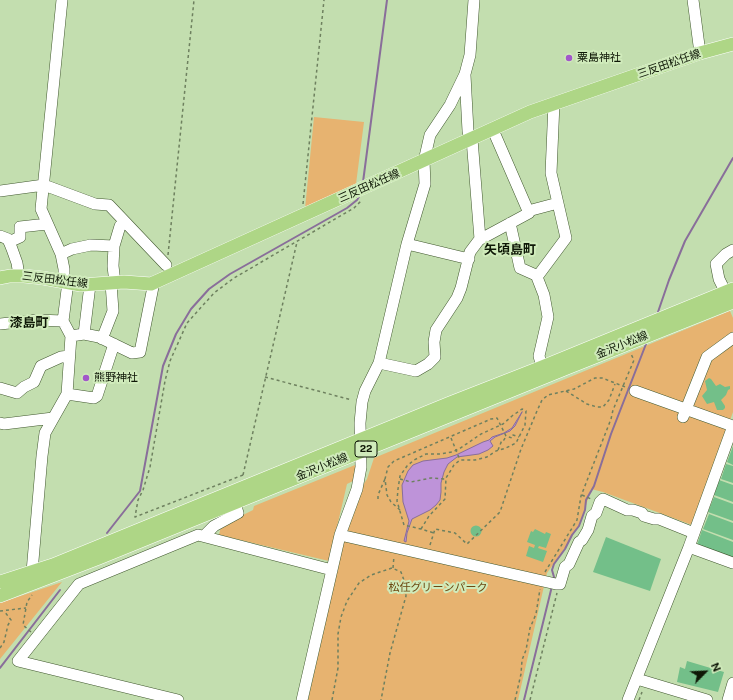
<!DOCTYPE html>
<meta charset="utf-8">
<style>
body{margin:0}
#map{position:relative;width:733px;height:700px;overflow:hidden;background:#c3deaf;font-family:"Public Sans",sans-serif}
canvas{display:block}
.north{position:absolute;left:685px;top:652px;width:40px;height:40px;-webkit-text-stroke:3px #d0ebbb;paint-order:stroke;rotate:66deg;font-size:11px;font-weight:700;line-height:16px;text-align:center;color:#0e1706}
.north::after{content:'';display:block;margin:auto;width:14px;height:18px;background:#0e1706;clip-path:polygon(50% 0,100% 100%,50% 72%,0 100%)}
</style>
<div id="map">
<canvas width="733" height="700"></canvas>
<div class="north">N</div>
</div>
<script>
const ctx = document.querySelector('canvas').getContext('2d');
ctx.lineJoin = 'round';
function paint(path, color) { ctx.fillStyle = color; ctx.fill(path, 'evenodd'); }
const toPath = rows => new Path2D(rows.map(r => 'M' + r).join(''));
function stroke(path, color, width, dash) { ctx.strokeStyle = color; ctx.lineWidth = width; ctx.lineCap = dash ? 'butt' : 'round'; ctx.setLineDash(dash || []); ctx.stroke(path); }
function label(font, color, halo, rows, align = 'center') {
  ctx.font = font + ' "Public Sans","Noto Sans JP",sans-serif'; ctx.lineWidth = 4; ctx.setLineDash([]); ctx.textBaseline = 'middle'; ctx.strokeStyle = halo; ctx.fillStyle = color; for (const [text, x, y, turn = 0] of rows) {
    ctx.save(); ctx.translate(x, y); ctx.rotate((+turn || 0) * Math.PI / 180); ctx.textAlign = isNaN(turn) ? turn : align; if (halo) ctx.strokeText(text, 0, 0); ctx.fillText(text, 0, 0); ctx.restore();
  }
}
const green = toPath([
 [314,117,364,122,356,184,305,209],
 [730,311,733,318,733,412,692,525,603,492,591,489,581,522,567,545,547,573,518,700,308,700,342,548,356,496,367,479,374,458],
 [360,463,353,481,347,484,329,561,219,535,221,526,253,510,254,506],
 [62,582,0,659,0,603]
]);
const water = toPath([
 [522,412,515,426,510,431,495,437,490,441,493,446,488,450,479,454,457,457,448,464,444,472,441,483,441,492,440,500,436,505,430,510,412,519,407,533,406,542,404,541,409,521,403,502,402,485,408,471,413,465,423,461,447,458,456,455,483,442,489,440,492,437,504,433,512,428,522,412]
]);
const stream = toPath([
 [363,182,387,0],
 [658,312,669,280,685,241,733,158],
 [107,533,140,491,163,366,176,334,191,309,209,289,230,274,347,208,357,200,360,195],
 [553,580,554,577,552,570,554,564,565,549,572,535,579,526,585,510,586,500,594,486,611,434,646,344],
 [0,668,60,590],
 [524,700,552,586]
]);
const building = toPath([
 [709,378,711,379,716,386,720,384,725,387,730,386,730,389,728,390,726,395,721,400,725,406,725,408,723,410,717,410,714,402,707,404,702,396,707,390,705,381],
 [733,446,733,465,727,462],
 [726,464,733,466,733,483,721,479],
 [719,480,733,485,733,502,714,495],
 [714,497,733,504,733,521,708,512],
 [709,514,733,523,733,540,703,529],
 '470.5 531a5.5 5.5 0 1 1 11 0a5.5 5.5 0 1 1-11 0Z',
 [535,529,545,534,546,532,551,534,546,548,539,546,538,548,547,551,543,562,526,556,529,546,534,548,535,545,527,542,531,531,533,532],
 [702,530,733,542,733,559,697,545],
 [606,537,661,559,650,591,593,572],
 [687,661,724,672,718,692,677,682,680,667,685,669]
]);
const path = toPath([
 [303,204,324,0],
 [168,255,194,0],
 [265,377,352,400],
 [566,391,587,404,597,407,603,407,609,400,615,384],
 [451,438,460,460],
 [498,450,502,440,504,440,506,436],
 [243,475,135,517,138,500,143,490,150,467,165,381,170,361,187,323,214,293,234,278,354,208,362,200],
 [243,475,297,242],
 [400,479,411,482,431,478,446,479],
 [582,495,591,499],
 [378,499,378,495,385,479],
 [400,510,391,502,387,495,385,479,388,467,394,461,491,419,497,418,506,436,512,438,513,435,519,437],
 [421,529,429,516,445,499,446,478,454,465,460,460,475,460,487,457,496,451,506,448,516,443,525,425,526,411,522,409,512,416,503,424,481,434,459,449,452,452,440,454,426,454,414,460,407,466,400,476,398,489,397,501,404,525,421,529,434,533],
 [430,545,435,529,455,533,467,544,500,512,521,449,537,411,542,400,548,395,574,389,595,378,602,378,628,388],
 [393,568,394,556],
 [545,572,577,520,581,496,611,419,613,410,634,360,631,354],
 [0,611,26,608],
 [31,632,23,625,27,602,32,595],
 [0,648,4,642,8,625,11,620,4,611],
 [332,700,338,668,338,634,341,617,347,601,359,583,371,575,392,568,401,572,405,583,406,596,390,653,381,700],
 [515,700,521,674,522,660,526,650,530,628,536,614,540,589],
 [530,700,557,593],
 [639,700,642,692]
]);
const minor = toPath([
 [62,0,41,209,61,254,64,269,64,282],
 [693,0,700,53],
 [465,75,468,131,470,140],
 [472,139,480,239],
 [0,191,44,185,95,204,109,205,166,265],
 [528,211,558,203],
 [510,223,520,268,538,276],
 [0,236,8,239,12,249,17,263,19,276],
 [9,242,20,237,20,227,47,224],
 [407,244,469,259],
 [61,254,72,249,91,245,114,246],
 [115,283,113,266,114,246,120,226,126,223],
 [729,299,719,279,716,264,726,254,733,250],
 [0,324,37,320,63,321],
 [84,334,90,285],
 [71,336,84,334,99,337,132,353,140,352,154,282],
 [102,339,113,311,111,283],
 [379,363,416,371,428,364,435,357,434,342,436,330,457,298,461,288,470,252,479,240,529,213,493,130],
 [542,367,539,356,548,317,544,295,537,277,566,238,551,173,554,103],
 [0,388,17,393,24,387,34,382,41,366,61,357,69,356],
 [635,391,733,426],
 [67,394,94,398,97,396,114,344],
 [683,417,707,357,733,338],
 [0,423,4,424,53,418],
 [733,426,689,547,733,563],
 [340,535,556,584,560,584,565,567,569,564,579,542,582,540,588,530,592,516,596,513,600,502,603,499,627,510,633,510,642,513,644,516,654,519,659,519,694,533],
 [204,536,214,526,238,513,235,503],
 [32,572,42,456,45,433,67,394,71,336,63,321,68,282],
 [637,679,707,700],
 [178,700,18,661,79,584,198,535,332,570],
 [302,700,340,535,357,489,361,467,360,423,362,402,365,391,379,363,407,244,425,184,424,161,430,135,450,105,465,74,470,55,474,0],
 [628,700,689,547],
 [728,700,733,683]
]);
const major = toPath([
 [0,278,10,276,24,276,43,278,81,285,124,282,151,284,530,112,700,53,733,44],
 [0,582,53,565,450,403,542,367,733,289],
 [0,596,99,558,567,368,733,302]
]);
const markers = [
 [569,58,4,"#a257ca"],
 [86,378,4,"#a257ca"]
];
const shields = [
 [366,449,22]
];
const shieldNames = [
 ["22",366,449]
];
const poiNames = [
 ["粟島神社",577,58],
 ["熊野神社",94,378]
];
const streetNames = [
 ["三反田松任線",669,64,-19],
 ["三反田松任線",369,186,-24],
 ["三反田松任線",55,280,7],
 ["金沢小松線",622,345,-22],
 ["金沢小松線",322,467,-22]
];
const parkNames = [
 ["松任グリーンパーク",438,588]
];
const quarterNames = [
 ["矢頃島町",510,250],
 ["漆島町",29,323]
];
paint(green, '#e7b370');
paint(water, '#be93d9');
stroke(water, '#896e9a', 1);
stroke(stream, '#896e9a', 2);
paint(building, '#73bf89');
stroke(minor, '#41582f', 12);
stroke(major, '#fff', 14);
stroke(path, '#6e805f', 1.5, [3, 3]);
stroke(minor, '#fff', 11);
stroke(major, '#aed686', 13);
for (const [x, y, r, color] of markers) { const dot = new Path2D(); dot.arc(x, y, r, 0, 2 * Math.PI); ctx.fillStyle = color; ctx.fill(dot); stroke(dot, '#d0ebbb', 1.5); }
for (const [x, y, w] of shields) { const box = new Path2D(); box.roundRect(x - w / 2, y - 8, w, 16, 3); ctx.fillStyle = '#d0ebbb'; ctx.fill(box); stroke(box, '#0e1706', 1); }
label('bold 10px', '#0e1706', null, shieldNames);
label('11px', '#0e1706', '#d0ebbb', poiNames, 'left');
label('11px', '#0e1706', '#d0ebbb', streetNames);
label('11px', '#6c4811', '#d0ebbb', parkNames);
label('bold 13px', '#0e1706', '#d0ebbb', quarterNames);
</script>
